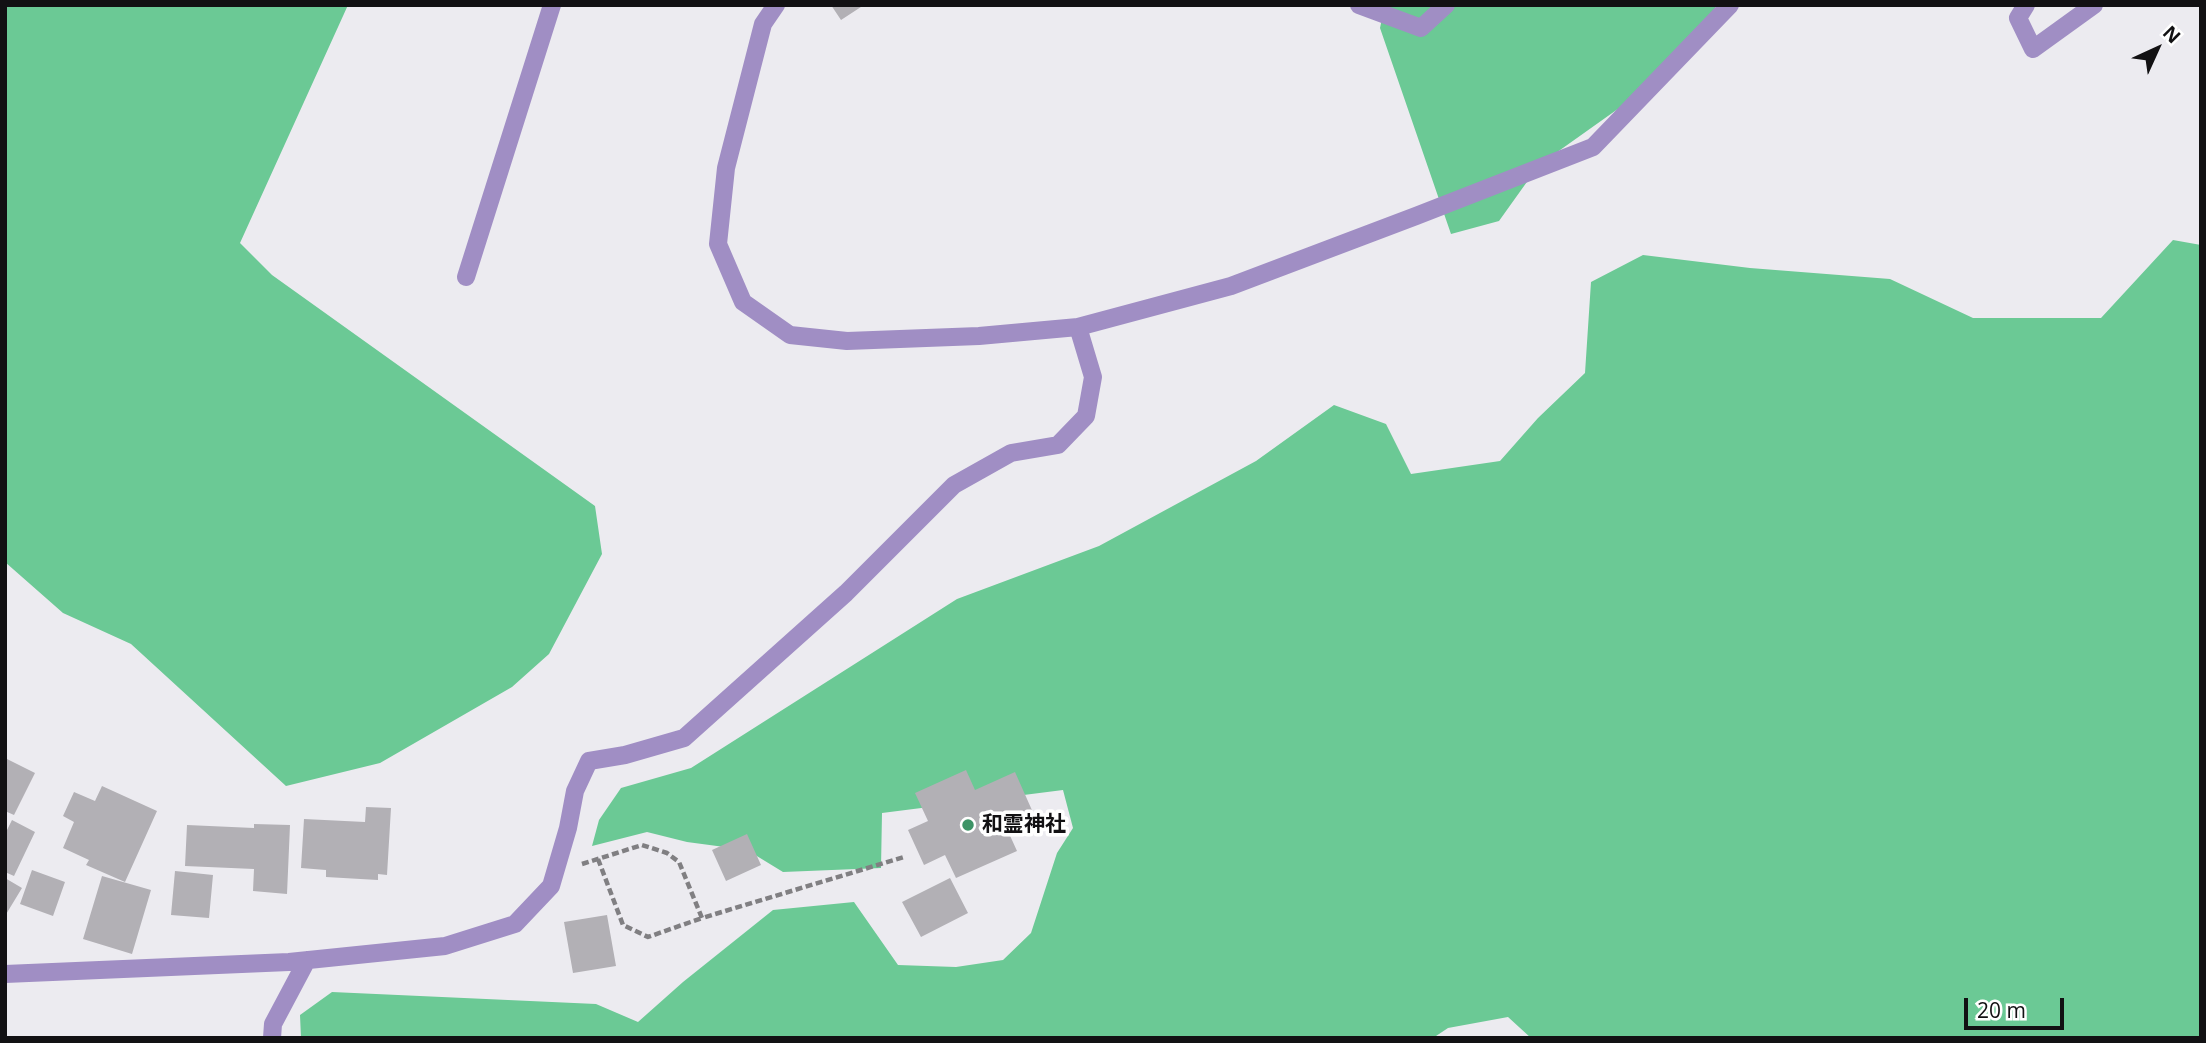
<!DOCTYPE html>
<meta charset="utf-8">
<style>
body{margin:0}
#map{position:relative;width:2206px;height:1043px;overflow:hidden;background:#ecebf0;font-family:"Open Sans",sans-serif}
canvas{display:block}
.frame{position:absolute;inset:0;border:7px solid #121113;pointer-events:none}
.north{position:absolute;left:2122px;top:14px;width:70px;height:70px;-webkit-text-stroke:5px #fff;paint-order:stroke;rotate:45deg;font-size:19px;font-weight:700;line-height:28px;text-align:center;color:#121113}
.north::after{content:'';display:block;margin:auto;width:24px;height:32px;background:#121113;clip-path:polygon(50% 0,100% 100%,50% 72%,0 100%)}
.scale{position:absolute;left:1964px;top:998px;width:100px;height:32px;box-sizing:border-box;border:4px solid #121113;border-top:0;padding-left:9px;font-size:21px;line-height:24px;white-space:nowrap;color:#121113;-webkit-text-stroke:5px #fff;paint-order:stroke}
</style>
<div id="map">
<canvas width="2206" height="1043"></canvas>
<div class="frame"></div>
<div class="north">N</div>
<div class="scale">20 m</div>
</div>
<script>
const ctx = document.querySelector('canvas').getContext('2d');
ctx.lineJoin = 'round';
function paint(path, color) { ctx.fillStyle = color; ctx.fill(path, 'evenodd'); }
const toPath = rows => new Path2D(rows.map(r => 'M' + r).join(''));
function stroke(path, color, width, dash) { ctx.strokeStyle = color; ctx.lineWidth = width; ctx.lineCap = dash ? 'butt' : 'round'; ctx.setLineDash(dash || []); ctx.stroke(path); }
function label(font, color, halo, rows, align = 'center') {
  ctx.font = font + ' "Open Sans","Noto Sans JP",sans-serif'; ctx.lineWidth = 7; ctx.setLineDash([]); ctx.textBaseline = 'middle'; ctx.strokeStyle = halo; ctx.fillStyle = color; for (const [text, x, y, turn = 0] of rows) {
    ctx.save(); ctx.translate(x, y); ctx.rotate((+turn || 0) * Math.PI / 180); ctx.textAlign = isNaN(turn) ? turn : align; if (halo) ctx.strokeText(text, 0, 0); ctx.fillText(text, 0, 0); ctx.restore();
  }
}
const forest = toPath([
 [5,5,348,5,240,243,272,275,595,506,602,554,549,654,512,687,380,763,286,786,131,644,63,613,5,562],
 [1385,5,1715,5,1716,12,1653,84,1539,165,1499,221,1451,234,1380,28],
 [2173,240,2201,245,2201,1038,1531,1038,1508,1017,1448,1028,1433,1038,301,1038,300,1015,332,992,596,1004,638,1022,683,982,773,910,854,902,898,965,956,967,1003,960,1031,933,1057,853,1073,828,1063,790,882,813,881,868,783,872,747,850,687,842,647,832,592,846,599,820,621,788,691,768,957,599,1099,546,1256,461,1334,405,1386,424,1411,474,1500,461,1538,418,1585,373,1591,282,1643,255,1750,268,1890,279,1973,318,2101,318]
]);
const building = toPath([
 [831,5,864,5,841,20],
 [5,758,35,773,14,815,5,811],
 [966,770,975,790,1015,772,1035,817,1007,829,1017,851,956,878,945,855,924,865,908,830,928,821,915,793],
 [102,786,157,811,125,882,86,865,89,860,63,848,74,822,63,816,74,792,95,801],
 [366,807,391,808,387,875,378,874,378,880,326,877,326,870,301,868,304,819,365,822],
 [12,820,35,832,14,876,5,872,5,834],
 [254,824,290,825,287,894,253,891,254,869,185,866,187,825,254,828],
 [747,834,761,865,726,881,712,850],
 [32,870,65,882,53,916,20,904],
 [175,871,213,875,209,918,171,915],
 [102,876,151,890,132,954,83,939],
 [5,878,22,888,5,916],
 [950,878,968,913,921,937,902,902],
 [607,915,616,966,573,973,564,922]
]);
const path = toPath([
 [598,859,623,925,648,937,702,918],
 [582,864,642,845,667,853,679,862,702,918,904,857]
]);
const street = toPath([
 [776,5,763,24,726,168,718,244,743,302,790,335,847,341,979,336,1078,327,1231,286,1416,216,1593,147,1730,5],
 [1359,5,1421,28,1446,5],
 [2026,5,2018,18,2033,49,2094,5],
 [466,277,552,5],
 [5,974,289,962,445,946,515,924,551,886,568,828,575,791,589,761,625,755,684,738,846,593,954,485,1011,453,1058,445,1086,416,1093,377,1078,327],
 [272,1038,273,1024,307,960]
]);
const markers = [
 [968,825,7,"#3d9366"]
];
const poiNames = [
 ["和霊神社",982,825]
];
paint(forest, '#6bc995');
paint(building, '#b2b0b5');
stroke(path, '#807f82', 4.5, [7, 3.5]);
stroke(street, '#a08ec4', 18);
for (const [x, y, r, color] of markers) { const dot = new Path2D(); dot.arc(x, y, r, 0, 2 * Math.PI); ctx.fillStyle = color; ctx.fill(dot); stroke(dot, '#fff', 2.5); }
label('bold 21px', '#121113', '#fff', poiNames, 'left');
</script>
